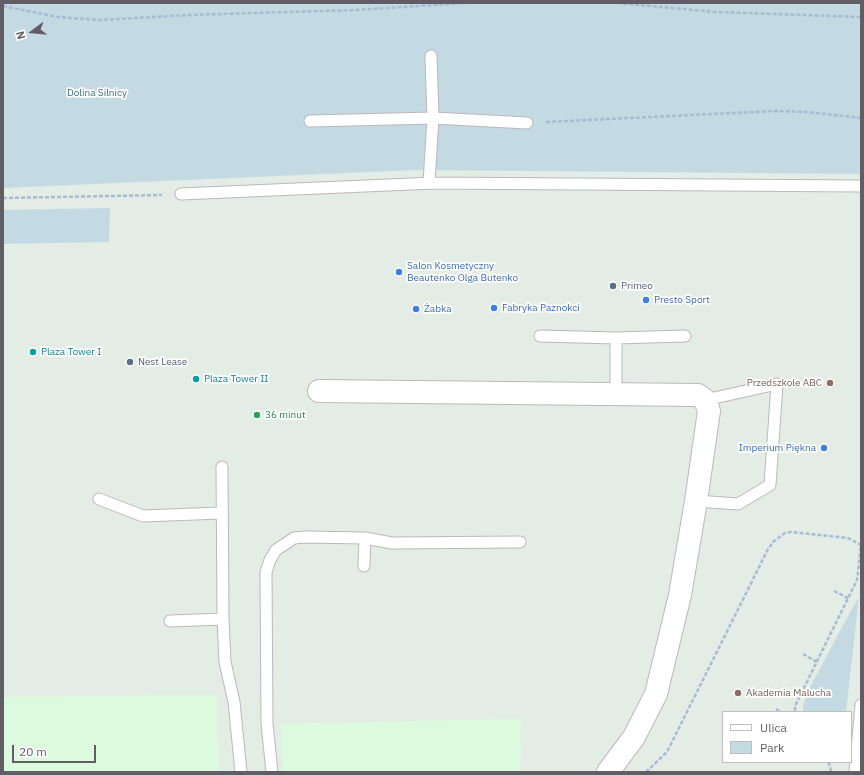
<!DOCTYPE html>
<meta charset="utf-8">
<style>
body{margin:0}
#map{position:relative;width:864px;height:775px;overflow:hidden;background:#e4ede5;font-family:"IBM Plex Sans",sans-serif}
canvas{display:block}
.frame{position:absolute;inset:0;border:4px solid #625c64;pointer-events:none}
.legend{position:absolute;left:722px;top:711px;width:130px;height:52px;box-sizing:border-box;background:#fff;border:1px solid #c0bec1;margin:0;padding:5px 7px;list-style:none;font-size:12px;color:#625c64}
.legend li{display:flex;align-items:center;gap:8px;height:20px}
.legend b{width:20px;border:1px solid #c0bec1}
.north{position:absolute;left:12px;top:12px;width:40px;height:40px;-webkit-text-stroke:3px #fff;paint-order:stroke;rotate:254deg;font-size:11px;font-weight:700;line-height:16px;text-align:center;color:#625c64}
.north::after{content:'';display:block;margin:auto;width:14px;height:18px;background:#625c64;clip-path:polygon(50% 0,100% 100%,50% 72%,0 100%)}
.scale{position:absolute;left:12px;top:745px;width:84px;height:18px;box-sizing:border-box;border:2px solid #625c64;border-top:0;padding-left:5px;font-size:12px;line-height:14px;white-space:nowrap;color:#625c64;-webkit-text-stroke:3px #fff;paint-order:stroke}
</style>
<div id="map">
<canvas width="864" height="775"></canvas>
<div class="frame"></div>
<ul class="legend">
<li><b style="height:5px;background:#fff"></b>Ulica</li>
<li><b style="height:11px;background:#c3dae3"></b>Park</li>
</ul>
<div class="north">N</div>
<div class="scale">20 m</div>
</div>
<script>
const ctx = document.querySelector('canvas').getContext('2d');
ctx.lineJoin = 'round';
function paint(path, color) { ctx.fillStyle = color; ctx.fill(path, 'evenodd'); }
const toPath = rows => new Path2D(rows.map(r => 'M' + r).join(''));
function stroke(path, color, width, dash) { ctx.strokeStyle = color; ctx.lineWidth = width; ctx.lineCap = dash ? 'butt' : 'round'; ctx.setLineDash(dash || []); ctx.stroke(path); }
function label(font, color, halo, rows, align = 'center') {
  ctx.font = font + ' "IBM Plex Sans",sans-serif'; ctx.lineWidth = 3.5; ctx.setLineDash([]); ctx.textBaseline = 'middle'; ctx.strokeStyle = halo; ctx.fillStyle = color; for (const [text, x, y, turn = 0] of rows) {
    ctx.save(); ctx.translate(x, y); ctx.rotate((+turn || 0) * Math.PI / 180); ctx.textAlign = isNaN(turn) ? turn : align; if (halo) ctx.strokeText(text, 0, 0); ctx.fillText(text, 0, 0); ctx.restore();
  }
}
const commercial = toPath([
 [217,695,219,772,3,772,3,697],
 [521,719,520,772,283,772,281,724]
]);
const green = toPath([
 [3,3,861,3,861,174,415,170,3,188],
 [110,208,109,242,3,244,3,210],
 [859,597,846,712,803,712,803,705,809,689,848,616]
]);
const path = toPath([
 [617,3,716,12,861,17],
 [3,6,58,17,100,20,189,15,354,10,466,3],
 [546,122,775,111,807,112,861,118],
 [3,198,162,195],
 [834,591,848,598],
 [803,654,817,662],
 [776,709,781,712],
 [828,762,830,766,831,772],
 [646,772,667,752,768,549,774,541,785,533,791,532,848,538,861,545,857,580,795,706,795,712]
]);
const service = toPath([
 [431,56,433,118,527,123],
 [310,121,433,118,429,183],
 [181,194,434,183,861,186],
 [540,336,616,338,616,394],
 [616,338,685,336],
 [222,467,223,619,225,662,234,702,241,772],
 [99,499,143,516,221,513],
 [696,501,738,504,770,485,777,384,705,400],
 [365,538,392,543,520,542],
 [170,621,223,619],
 [272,772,267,724,266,572,270,560,276,550,294,538,306,537,365,538,364,566],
 [855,772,861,705]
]);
const minor = toPath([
 [319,391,698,395,705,400,709,411,696,501,680,595,656,694,634,737,608,772]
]);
const markers = [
 [399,272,4,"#3f7fe0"],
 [613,286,4,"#5c6f8a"],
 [646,300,4,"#3f7fe0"],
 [494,308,4,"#3f7fe0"],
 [416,309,4,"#3f7fe0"],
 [33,352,4,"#0f9aa8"],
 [130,362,4,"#5c6f8a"],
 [196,379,4,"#0f9aa8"],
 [830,383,4,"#8d6e63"],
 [257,415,4,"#2e9e5b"],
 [824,448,4,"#3f7fe0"],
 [738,693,4,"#8d6e63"]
];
const parkNames = [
 ["Dolina Silnicy",97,93]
];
const shopNames = [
 ["Salon Kosmetyczny",407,266],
 ["Beautenko Olga Butenko",407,278],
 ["Presto Sport",654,300],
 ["Fabryka Paznokci",502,308],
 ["Żabka",424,309],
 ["Imperium Piękna",816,448,"right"]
];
const serviceNames = [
 ["Primeo",621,286],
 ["Nest Lease",138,362]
];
const cultureNames = [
 ["Plaza Tower I",41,352],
 ["Plaza Tower II",204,379]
];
const educationNames = [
 ["Przedszkole ABC",822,383],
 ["Akademia Malucha",746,693,"left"]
];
const leisureNames = [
 ["36 minut",265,415]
];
paint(commercial, '#dcfbde');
paint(green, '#c3dae3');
stroke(service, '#bcb7bd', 13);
stroke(minor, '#bcb7bd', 24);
stroke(path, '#a7bbd4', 2.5, [4, 2]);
stroke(service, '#fff', 11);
stroke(minor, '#fff', 22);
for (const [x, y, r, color] of markers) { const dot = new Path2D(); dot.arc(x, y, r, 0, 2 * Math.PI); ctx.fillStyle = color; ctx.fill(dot); stroke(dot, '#fff', 1.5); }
label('10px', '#3d6b82', '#fff', parkNames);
label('10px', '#366cbe', '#fff', shopNames, 'left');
label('10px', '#4e5e75', '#fff', serviceNames, 'left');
label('10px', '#0d838f', '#fff', cultureNames, 'left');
label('10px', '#785e54', '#fff', educationNames, 'right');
label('10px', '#27864d', '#fff', leisureNames, 'left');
</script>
